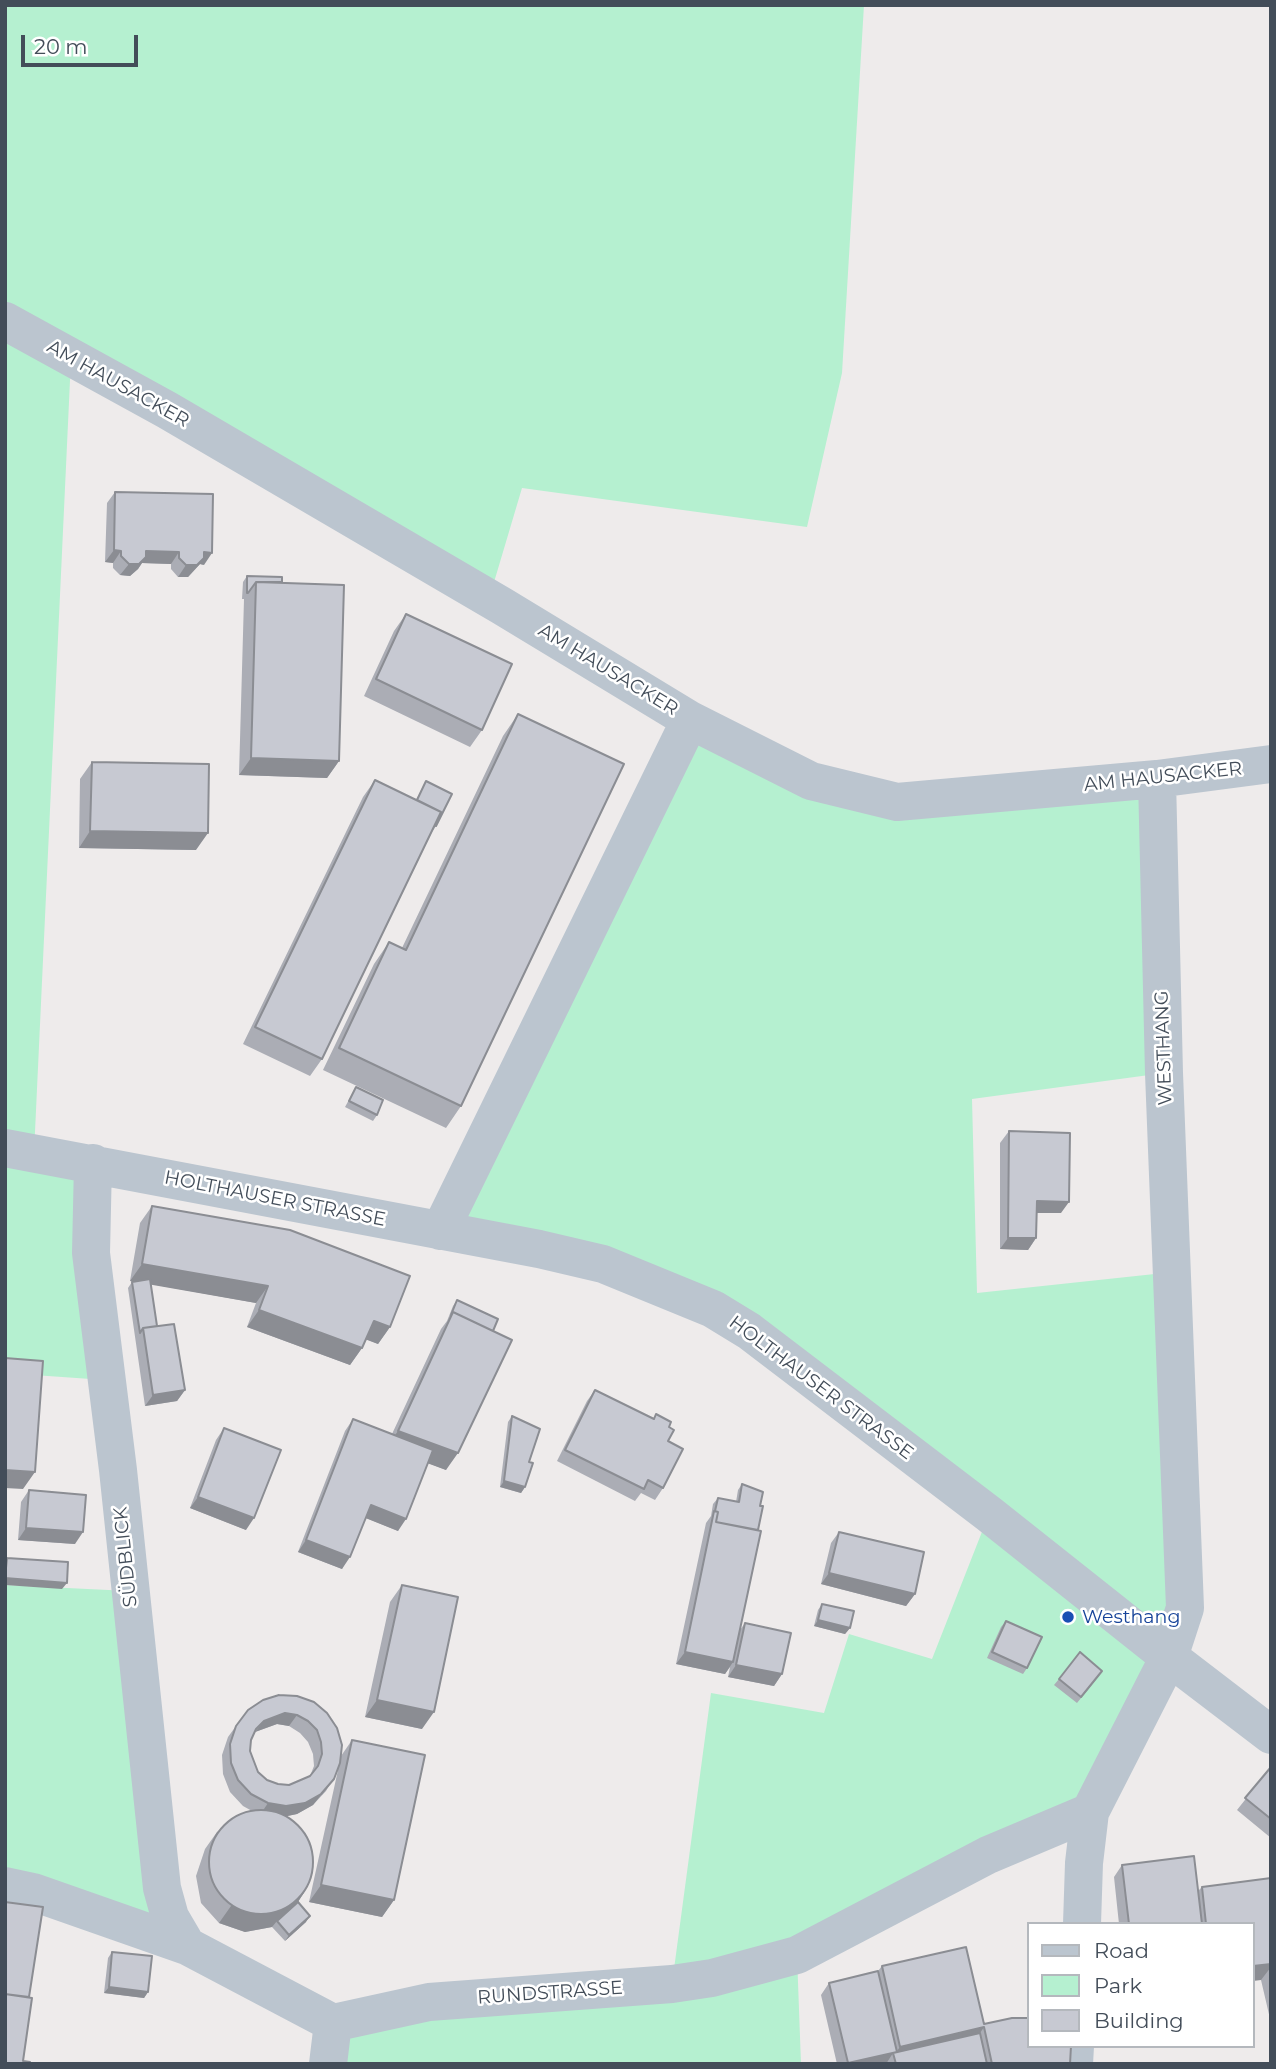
<!DOCTYPE html>
<meta charset="utf-8">
<style>
body{margin:0}
#map{position:relative;width:1276px;height:2069px;overflow:hidden;background:#eeebeb;font-family:Montserrat,sans-serif}
canvas{display:block}
.frame{position:absolute;inset:0;border:7px solid #434d59;pointer-events:none}
.legend{position:absolute;left:1027px;top:1922px;width:228px;height:126px;box-sizing:border-box;background:#fff;border:2px solid #b4b8bd;margin:0;padding:9px 12px;list-style:none;font-size:21px;color:#434d59}
.legend li{display:flex;align-items:center;gap:14px;height:35px}
.legend b{width:35px;border:2px solid #b4b8bd}
.scale{position:absolute;left:21px;top:35px;width:117px;height:32px;box-sizing:border-box;border:4px solid #434d59;border-top:0;padding-left:9px;font-size:21px;line-height:24px;white-space:nowrap;color:#434d59;-webkit-text-stroke:5px #fff;paint-order:stroke}
</style>
<div id="map">
<canvas width="1276" height="2069"></canvas>
<div class="frame"></div>
<ul class="legend">
<li><b style="height:9px;background:#bbc5cf"></b>Road</li>
<li><b style="height:19px;background:#b5f0d0"></b>Park</li>
<li><b style="height:19px;background:#c7c9d2"></b>Building</li>
</ul>
<div class="scale">20 m</div>
</div>
<script>
const ctx = document.querySelector('canvas').getContext('2d');
ctx.lineJoin = 'round';
function paint(path, color) { ctx.fillStyle = color; ctx.fill(path, 'evenodd'); }
const toPath = rows => new Path2D(rows.map(r => 'M' + r).join(''));
function stroke(path, color, width, dash) { ctx.strokeStyle = color; ctx.lineWidth = width; ctx.lineCap = dash ? 'butt' : 'round'; ctx.setLineDash(dash || []); ctx.stroke(path); }
function label(font, color, halo, rows, align = 'center') {
  ctx.font = font + ' Montserrat,sans-serif'; ctx.lineWidth = 5; ctx.setLineDash([]); ctx.textBaseline = 'middle'; ctx.strokeStyle = halo; ctx.fillStyle = color; for (const [text, x, y, turn = 0] of rows) {
    ctx.save(); ctx.translate(x, y); ctx.rotate((+turn || 0) * Math.PI / 180); ctx.textAlign = isNaN(turn) ? turn : align; if (halo) ctx.strokeText(text, 0, 0); ctx.fillText(text, 0, 0); ctx.restore();
  }
}
const green = toPath([
 [5,5,864,5,842,373,807,527,522,488,489,599,71,359,34,1153,93,1163,105,1380,5,1373],
 [690,720,897,802,1157,779,1164,1073,972,1099,977,1293,1164,1273,1185,1608,1090,1812,797,1955,801,2064,328,2064,333,2023,672,1984,711,1693,824,1713,849,1634,932,1659,989,1514,713,1309,441,1230],
 [5,1585,129,1591,170,1917,5,1886]
]);
const minor = toPath([
 [5,321,167,410,502,606,690,720,811,781,897,802,1157,779,1271,764],
 [5,1148,539,1249,603,1264,713,1309,749,1331,989,1514,1169,1657,1271,1735],
 [93,1163,91,1253,118,1470,162,1888,170,1917,187,1946],
 [440,1231,690,720],
 [5,1886,33,1892,187,1946,333,2023,429,2002,672,1984,712,1978,797,1955,988,1855,1090,1812],
 [1082,1924,1084,1863,1090,1812,1169,1657,1185,1608,1164,1073,1157,779],
 [328,2064,333,2023],
 [1074,2064,1075,2046]
]);
const wall = toPath([
 [115,492,204,565,200,564,188,577,178,577,171,569,171,564,142,563,138,569,130,576,120,575,113,568,113,563,105,562,107,503],
 [247,576,282,582,339,761,327,778,239,775,244,599,242,599,243,582],
 [406,614,482,730,470,747,364,696,394,631],
 [518,714,461,1106,446,1128,323,1070,374,964,389,942,402,948,503,736],
 [92,762,196,850,79,848,80,779],
 [375,780,416,800,426,781,436,826,432,832,322,1059,310,1076,243,1044,363,797],
 [356,1087,377,1115,373,1121,345,1107],
 [1009,1131,1061,1213,1037,1213,1036,1238,1028,1250,1000,1249,1000,1143],
 [152,1206,390,1327,378,1344,366,1339,362,1348,350,1365,247,1327,256,1303,151,1284,157,1326,185,1390,177,1401,145,1406,128,1288,132,1282,133,1281,130,1281,140,1223],
 [457,1300,493,1331,446,1470,428,1463,398,1531,366,1518,342,1569,298,1552,345,1431,353,1419,392,1434,441,1329,447,1321,453,1306],
 [595,1390,653,1419,656,1414,669,1427,663,1488,655,1500,641,1493,635,1501,557,1461,587,1401],
 [512,1416,529,1462,525,1487,521,1493,500,1487,508,1422],
 [224,1428,246,1530,190,1508,216,1440],
 [742,1484,740,1630,745,1623,782,1674,774,1686,728,1677,730,1667,725,1674,676,1664,706,1523,711,1516,713,1504,718,1498,736,1502,738,1490],
 [29,1490,75,1544,18,1540,21,1502],
 [839,1532,915,1594,906,1606,821,1584,831,1543],
 [402,1585,422,1729,365,1717,390,1602],
 [822,1604,850,1628,845,1634,814,1626,818,1610],
 [1006,1621,1027,1668,1023,1674,987,1658,1001,1627],
 [1098,1677,1077,1703,1054,1685,1059,1679],
 [297,1696,341,1756,352,1740,394,1900,382,1917,309,1902,338,1770,326,1791,313,1805,297,1814,287,1816,305,1891,298,1902,306,1922,285,1941,272,1927,245,1932,219,1923,201,1903,196,1876,205,1849,217,1832,252,1811,243,1806,230,1792,223,1774,222,1755,228,1737,236,1726],
 [277,1724,289,1726,300,1733,308,1742,313,1754,314,1766,310,1776,289,1785,278,1784,267,1780,258,1772,250,1751,251,1740,255,1732],
 [1271,1767,1271,1838,1237,1810],
 [1122,1865,1198,1891,1202,1887,1271,1878,1271,2023,1261,1980,1253,1924,1119,1924,1114,1877],
 [112,1952,148,1992,144,1998,104,1993,108,1958],
 [882,1966,984,2024,1070,2064,837,2064,821,1995,829,1983,878,1971]
]);
const shadedWall = toPath([
 [114,550,121,551,113,563,105,562],
 [146,551,179,552,171,564,142,563,138,569,130,576,120,575,129,564],
 [204,552,212,553,204,565,200,564,188,577,178,577,186,565],
 [251,758,339,761,327,778,239,775],
 [90,831,208,833,196,850,79,848],
 [1037,1201,1069,1202,1061,1213,1029,1213],
 [1008,1238,1036,1238,1028,1250,1000,1249],
 [142,1264,268,1286,256,1303,130,1281],
 [259,1310,362,1348,350,1365,247,1327],
 [374,1321,390,1327,378,1344,362,1338],
 [185,1390,177,1401,145,1406,153,1395],
 [398,1431,458,1453,446,1470,386,1448],
 [5,1470,35,1472,23,1489,5,1488],
 [504,1481,525,1487,521,1493,500,1487],
 [198,1497,254,1518,246,1530,190,1508],
 [371,1505,406,1519,398,1531,363,1517],
 [26,1528,83,1532,75,1544,18,1540],
 [306,1540,350,1557,342,1569,298,1552],
 [829,1573,915,1594,906,1606,821,1584],
 [5,1578,67,1583,62,1589,5,1585],
 [818,1620,850,1628,845,1634,814,1626],
 [685,1652,733,1662,725,1674,676,1664],
 [736,1665,782,1674,774,1686,728,1677],
 [377,1700,434,1712,422,1729,365,1717],
 [285,1713,297,1715,289,1726,277,1724,255,1732,248,1741,264,1721],
 [334,1779,313,1805,297,1814,278,1818,260,1815,268,1803],
 [321,1885,394,1900,382,1917,309,1902],
 [305,1891,294,1908,277,1921,272,1927,245,1932,219,1923,231,1906],
 [310,1916,306,1922,285,1941,289,1935],
 [1271,1964,1271,1967,1261,1980,1253,1981,1253,1966],
 [109,1987,148,1992,144,1998,104,1993],
 [984,2027,972,2045,894,2055,900,2047],
 [893,2053,886,2064,847,2064,848,2063]
]);
const building = toPath([
 [115,492,213,494,212,553,204,552,204,558,197,565,186,565,179,558,179,552,146,551,146,557,139,564,129,564,121,556,121,551,114,550,115,492],
 [247,576,282,577,282,582,256,582,248,593,247,593,247,576],
 [256,582,344,585,339,761,251,758,256,582],
 [406,614,512,664,482,730,376,679,406,614],
 [518,714,624,764,461,1106,339,1048,389,942,406,950,518,714],
 [92,762,209,764,208,833,90,831,92,762],
 [375,780,441,812,322,1059,255,1027,375,780],
 [426,781,452,794,436,826,435,825,441,812,417,800,426,781],
 [356,1087,383,1100,377,1115,349,1101,356,1087],
 [1009,1131,1070,1133,1069,1202,1037,1201,1036,1238,1008,1238,1009,1131],
 [152,1206,290,1230,410,1276,390,1327,374,1321,362,1348,259,1310,268,1286,142,1264,152,1206],
 [150,1279,157,1326,143,1328,140,1333,132,1282,150,1279],
 [457,1300,498,1319,493,1331,453,1312,451,1315,457,1300],
 [453,1312,512,1340,458,1453,398,1431,453,1312],
 [174,1324,185,1390,153,1395,143,1328,174,1324],
 [5,1358,43,1361,35,1472,5,1470,5,1358],
 [595,1390,654,1419,656,1414,671,1422,669,1427,674,1430,668,1441,683,1449,663,1488,648,1480,644,1489,565,1450,595,1390],
 [512,1416,540,1429,529,1462,533,1463,525,1487,504,1481,512,1416],
 [353,1419,433,1450,406,1519,371,1505,350,1557,306,1540,353,1419],
 [224,1428,281,1450,254,1518,198,1497,224,1428],
 [742,1484,763,1492,760,1506,763,1506,758,1530,716,1522,718,1512,715,1511,718,1498,739,1502,742,1484],
 [29,1490,86,1495,83,1532,26,1528,29,1490],
 [714,1511,718,1512,716,1522,761,1531,733,1662,685,1652,714,1511],
 [839,1532,924,1552,915,1594,829,1573,839,1532],
 [7,1558,68,1562,67,1583,5,1578,7,1558],
 [402,1585,458,1597,434,1712,377,1700,402,1585],
 [822,1604,854,1611,850,1628,818,1620,822,1604],
 [1006,1621,1042,1637,1027,1668,992,1652,1006,1621],
 [745,1623,791,1633,782,1674,736,1665,745,1623],
 [1080,1652,1102,1671,1081,1697,1059,1679,1080,1652],
 [279,1695,297,1696,314,1702,327,1713,337,1728,342,1745,340,1763,334,1779,321,1794,305,1803,286,1806,268,1803,251,1794,238,1780,231,1763,230,1744,236,1726,248,1710,263,1700,279,1695],
 [285,1713,297,1715,308,1721,317,1730,321,1742,322,1754,318,1766,310,1776,289,1785,278,1784,267,1780,258,1772,250,1751,251,1740,256,1729,264,1721,285,1713],
 [352,1740,425,1755,394,1900,321,1885,352,1740],
 [1271,1767,1271,1819,1245,1798,1271,1767],
 '209 1862a52 52 0 1 1 104 0a52 52 0 1 1-104 0Z',
 [1194,1856,1202,1924,1129,1924,1122,1865,1194,1856],
 [1271,1878,1271,1964,1253,1966,1253,1924,1206,1924,1202,1887,1271,1878],
 [5,1902,43,1907,29,1997,5,1994,5,1902],
 [298,1902,310,1916,289,1935,277,1921,298,1902],
 [966,1947,984,2024,1012,2018,1029,2018,1029,2046,1071,2046,1070,2064,992,2064,984,2027,900,2047,882,1966,966,1947],
 [112,1952,152,1956,148,1992,109,1987,112,1952],
 [878,1971,897,2052,848,2063,829,1983,878,1971],
 [5,1994,32,1998,23,2061,30,2062,29,2064,5,2064,5,1994],
 [980,2033,987,2064,896,2064,893,2053,980,2033]
]);
const markers = [
 [1068,1617,7,"#1a4fb4"]
];
const streetNames = [
 ["AM HAUSACKER",118,384,29],
 ["AM HAUSACKER",608,670,31],
 ["AM HAUSACKER",1163,777,-6],
 ["WESTHANG",1164,1048,-92],
 ["HOLTHAUSER STRASSE",275,1199,11],
 ["HOLTHAUSER STRASSE",821,1388,37],
 ["SÜDBLICK",126,1557,-96],
 ["RUNDSTRASSE",550,1993,-4]
];
const transitNames = [
 ["Westhang",1082,1617]
];
paint(green, '#b5f0d0');
stroke(minor, '#bbc5cf', 38);
paint(wall, '#abadb5');
paint(shadedWall, '#8b8d93');
paint(building, '#c7c9d2');
stroke(building, '#8b8d93', 2);
for (const [x, y, r, color] of markers) { const dot = new Path2D(); dot.arc(x, y, r, 0, 2 * Math.PI); ctx.fillStyle = color; ctx.fill(dot); stroke(dot, '#fff', 2.5); }
label('19px', '#434d59', '#fff', streetNames);
label('19px', '#164399', '#fff', transitNames, 'left');
</script>
